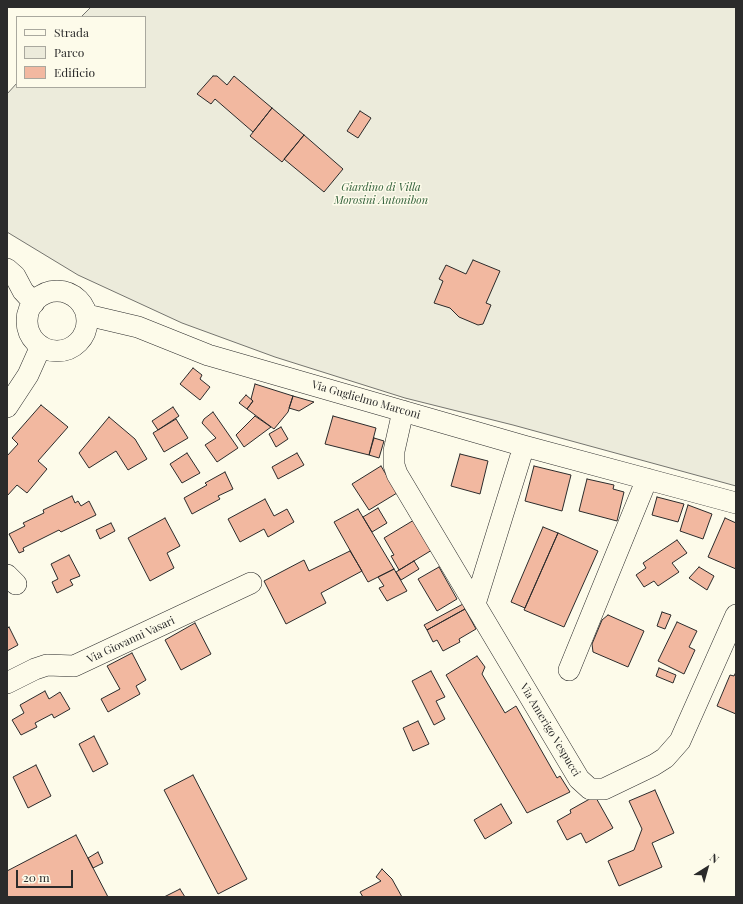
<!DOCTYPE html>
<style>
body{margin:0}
#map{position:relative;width:743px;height:904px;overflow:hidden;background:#fdfbea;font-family:"Playfair Display",serif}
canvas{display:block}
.frame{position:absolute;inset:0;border:8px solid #2b2b2b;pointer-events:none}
.legend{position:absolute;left:16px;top:16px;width:130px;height:72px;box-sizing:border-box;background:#fdfbea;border:1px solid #a9a89e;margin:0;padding:5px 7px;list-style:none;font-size:12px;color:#2b2b2b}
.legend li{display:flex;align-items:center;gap:8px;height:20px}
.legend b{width:20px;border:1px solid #a9a89e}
.north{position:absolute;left:687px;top:848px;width:40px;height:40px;-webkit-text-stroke:3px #fdfbea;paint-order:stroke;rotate:37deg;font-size:11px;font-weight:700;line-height:16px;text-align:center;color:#2b2b2b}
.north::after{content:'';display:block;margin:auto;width:14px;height:18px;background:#2b2b2b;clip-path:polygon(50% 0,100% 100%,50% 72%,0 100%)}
.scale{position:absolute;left:16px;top:870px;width:57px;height:18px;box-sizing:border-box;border:2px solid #2b2b2b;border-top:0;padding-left:5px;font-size:12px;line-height:14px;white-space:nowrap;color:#2b2b2b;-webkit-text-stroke:3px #fdfbea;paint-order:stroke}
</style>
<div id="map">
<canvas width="743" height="904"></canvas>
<div class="frame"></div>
<ul class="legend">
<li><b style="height:5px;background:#fdfbea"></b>Strada</li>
<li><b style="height:11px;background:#ecebdb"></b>Parco</li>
<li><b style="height:11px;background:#f2b8a0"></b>Edificio</li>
</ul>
<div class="north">N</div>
<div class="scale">20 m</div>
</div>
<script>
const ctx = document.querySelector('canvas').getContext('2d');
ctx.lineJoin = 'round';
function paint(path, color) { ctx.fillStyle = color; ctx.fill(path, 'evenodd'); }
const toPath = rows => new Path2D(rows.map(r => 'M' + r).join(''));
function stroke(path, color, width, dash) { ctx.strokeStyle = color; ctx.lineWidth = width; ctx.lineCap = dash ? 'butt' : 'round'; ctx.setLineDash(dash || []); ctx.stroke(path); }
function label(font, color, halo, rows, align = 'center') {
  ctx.font = font + ' "Playfair Display",serif'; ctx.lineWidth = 3; ctx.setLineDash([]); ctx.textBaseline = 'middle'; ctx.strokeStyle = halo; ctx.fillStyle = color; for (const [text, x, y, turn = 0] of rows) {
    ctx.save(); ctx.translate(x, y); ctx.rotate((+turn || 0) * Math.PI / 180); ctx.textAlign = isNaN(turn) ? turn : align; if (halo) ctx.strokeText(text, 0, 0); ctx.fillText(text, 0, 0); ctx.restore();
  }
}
const green = toPath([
 [91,7,736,7,736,486,513,425,405,398,275,357,182,323,78,275,7,232,7,94,17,83,17,87,145,87,145,17,81,17,91,7]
]);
const building = toPath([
 [213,76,217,76,227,85,234,76,272,108,253,132,215,99,211,104,197,94,213,76],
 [272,108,304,135,282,162,250,136,272,108],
 [360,111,371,118,358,138,347,131,360,111],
 [304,135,343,169,324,192,284,159,304,135],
 [473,260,500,271,486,303,491,305,483,324,478,325,459,317,450,308,434,303,443,281,439,279,446,265,466,274,473,260],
 [193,368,202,375,200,379,210,387,200,400,180,384,193,368],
 [255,384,293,396,288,412,274,429,247,409,253,401,251,399,255,384],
 [246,395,253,401,247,409,239,403,246,395],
 [293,396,314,402,299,411,289,408,293,396],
 [41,405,68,427,38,461,47,469,27,493,17,485,7,496,7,456,18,444,12,438,41,405],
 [173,407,179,416,158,430,152,421,173,407],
 [213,412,238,448,217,462,205,445,216,438,202,423,204,419,213,412],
 [255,416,271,427,244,447,236,435,255,416],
 [333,416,376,428,369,455,325,444,333,416],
 [109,417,135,439,147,459,128,470,116,451,89,468,79,453,109,417],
 [176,419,188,438,164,452,153,433,176,419],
 [281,427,288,439,276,447,269,434,281,427],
 [374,438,384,441,379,458,369,455,374,438],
 [187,453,200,473,182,483,170,464,187,453],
 [297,453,304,465,278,479,272,467,297,453],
 [460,454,488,461,480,494,451,486,460,454],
 [381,466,397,493,369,510,352,484,381,466],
 [534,466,571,475,562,511,525,501,534,466],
 [225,472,233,489,218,496,220,499,192,514,184,498,207,485,205,483,225,472],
 [587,479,614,485,613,489,624,492,617,521,579,511,587,479],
 [72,496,75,503,78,501,81,506,89,501,96,515,61,532,59,530,23,548,24,551,19,553,9,534,25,526,23,523,44,513,43,510,72,496],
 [657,497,684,504,678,522,652,515,657,497],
 [265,499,274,516,287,509,294,522,268,537,264,529,240,542,228,519,265,499],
 [688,505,712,514,703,539,680,531,688,505],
 [378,508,387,523,372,532,363,517,378,508],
 [358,509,394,569,368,582,334,522,358,509],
 [165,518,180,546,167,553,174,568,150,581,128,538,165,518],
 [725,518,736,523,736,569,708,557,725,518],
 [414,520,432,550,399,570,391,556,394,555,384,538,414,520],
 [111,523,115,531,100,539,96,530,111,523],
 [543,527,558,533,525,608,511,602,543,527],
 [558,533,598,551,564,627,524,610,558,533],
 [677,540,687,553,672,563,679,572,658,586,654,581,644,587,636,575,646,568,643,563,677,540],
 [350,551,362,571,321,593,326,603,286,624,264,581,304,560,309,571,350,551],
 [69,555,80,576,70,580,73,585,57,593,52,582,58,579,51,564,69,555],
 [414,561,419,569,401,580,396,572,414,561],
 [439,567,457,599,437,611,418,579,439,567],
 [699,567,714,576,707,590,689,578,699,567],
 [394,569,407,591,387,601,379,588,384,586,378,577,394,569],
 [463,604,465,609,427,630,424,625,463,604],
 [465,609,476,629,459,639,460,642,443,651,437,640,433,642,427,630,465,609],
 [662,612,671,615,665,629,657,626,662,612],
 [608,615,644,631,628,667,593,652,592,644,602,620,608,615],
 [677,622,697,631,689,647,695,650,684,674,658,661,677,622],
 [195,623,211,654,181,670,165,640,195,623],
 [9,627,18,645,7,651,7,629,9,627],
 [132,653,146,680,136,686,140,694,108,712,101,699,120,689,107,666,132,653],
 [477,656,485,667,482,674,505,713,516,706,557,778,560,776,570,792,527,813,446,675,477,656],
 [659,668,676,675,673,683,656,676,659,668],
 [431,671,445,697,436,701,445,719,434,725,412,681,431,671],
 [736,672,736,714,717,706,730,675,734,676,736,672],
 [45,691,49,699,60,692,70,709,54,718,52,714,35,723,37,727,21,735,12,720,24,713,20,705,45,691],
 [418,721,429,744,413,751,403,728,418,721],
 [94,736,108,764,93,772,79,744,94,736],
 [36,765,51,796,28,808,13,777,36,765],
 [193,775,247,879,218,894,164,790,193,775],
 [655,790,674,833,652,843,662,867,619,886,608,861,634,850,642,829,629,801,655,790],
 [595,796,613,828,586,843,581,833,567,840,557,821,571,813,570,810,595,796],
 [501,804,512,823,485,839,474,820,501,804],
 [76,835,108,897,7,897,7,871,76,835],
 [98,852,103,863,93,868,88,858,98,852],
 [382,869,392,879,402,897,363,897,360,892,381,881,376,877,382,869],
 [180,889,185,897,164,897,180,889]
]);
const minor = toPath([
 [7,269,15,276,23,291,34,303],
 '27 321a30 30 0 1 1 60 0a30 30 0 1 1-60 0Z',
 [87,315,138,327,208,355,524,446,736,503],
 [7,407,28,375,41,346],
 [403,411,394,451,394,465,397,474,579,779,590,789,604,789,654,765,665,758,680,741,736,615],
 [7,575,16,584],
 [475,604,524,446],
 [569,670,647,479],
 [7,683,35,669,47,665,74,666,251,583]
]);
const parkNames = [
 ["Giardino di Villa",381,188],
 ["Morosini Antonibon",381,201]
];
const streetNames = [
 ["Via Guglielmo Marconi",366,400,16],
 ["Via Giovanni Vasari",131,640,-25],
 ["Via Amerigo Vespucci",550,730,59]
];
paint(green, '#ecebdb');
stroke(green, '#74746e', 1);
paint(building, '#f2b8a0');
stroke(building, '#2b2b2b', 1);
stroke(minor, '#2b2b2b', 22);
stroke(minor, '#fdfbea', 21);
label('italic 11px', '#34623c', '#fdfbea', parkNames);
label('11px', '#2b2b2b', '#fdfbea', streetNames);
</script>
